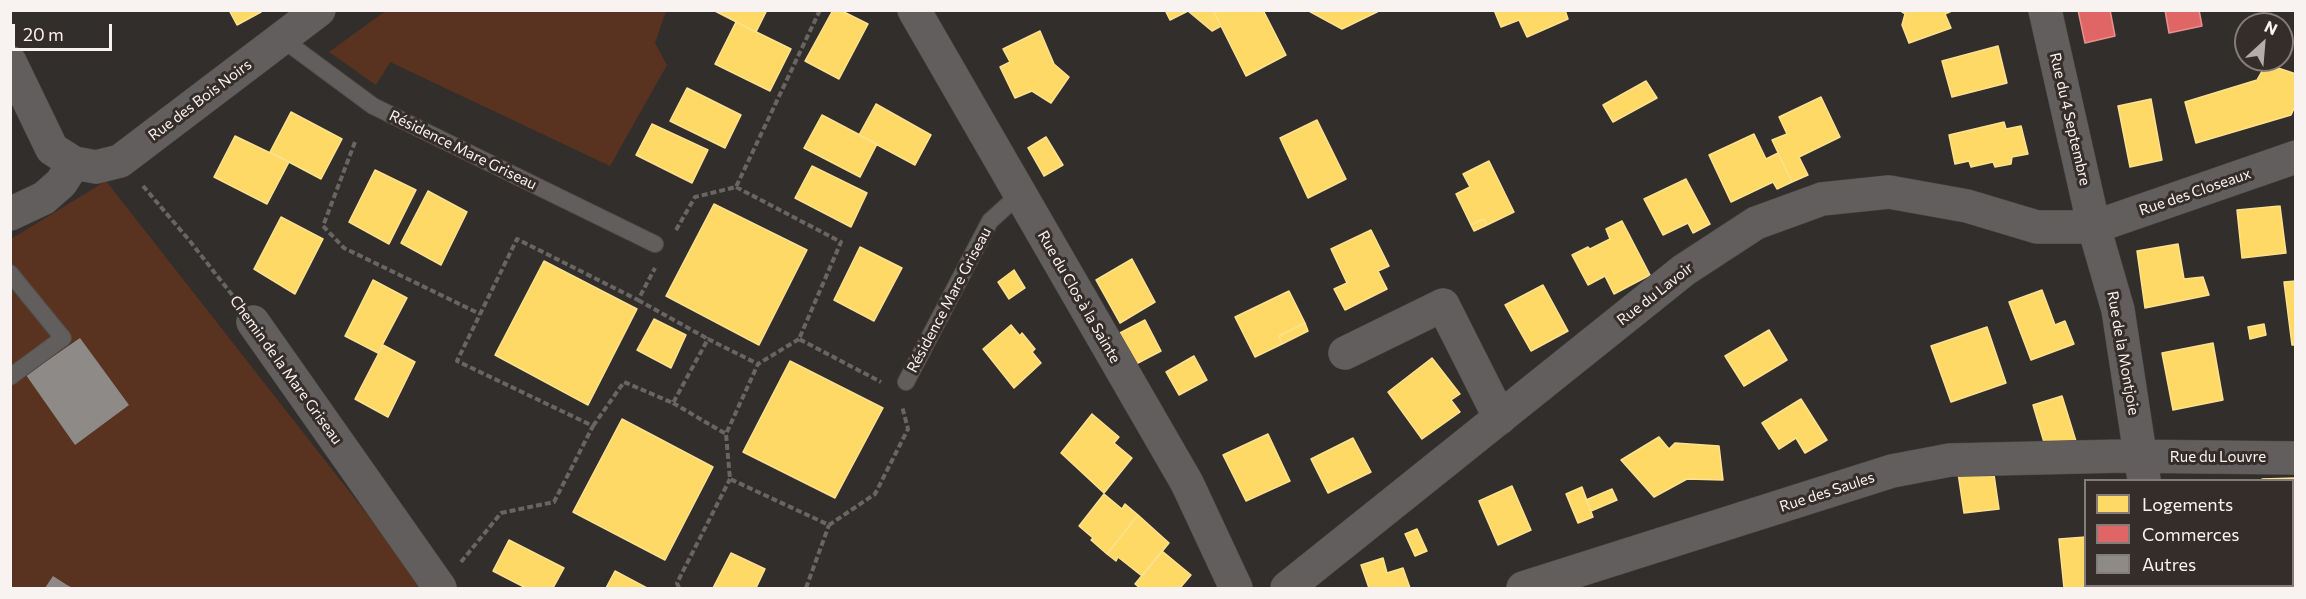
<!DOCTYPE html>
<meta charset="utf-8">
<style>
body{margin:0}
#map{position:relative;width:2306px;height:599px;overflow:hidden;background:#322e2c;font-family:Commissioner,sans-serif}
canvas{display:block}
.frame{position:absolute;inset:0;border:12px solid #f8f3f0;pointer-events:none}
.legend{position:absolute;left:2084px;top:479px;width:210px;height:108px;box-sizing:border-box;background:#352d29;border:2px solid #837c79;margin:0;padding:8px 10px;list-style:none;font-size:18px;color:#f8f3f0}
.legend li{display:flex;align-items:center;gap:12px;height:30px}
.legend b{width:30px;border:2px solid #837c79}
.north{position:absolute;left:2234px;top:12px;width:60px;height:60px;box-sizing:border-box;background:#352d29;border:2px solid #837c79;border-radius:50%;rotate:26deg;font-size:16px;font-weight:700;line-height:24px;text-align:center;color:#f8f3f0}
.north::after{content:'';display:block;margin:auto;width:21px;height:27px;background:#b3aeab;clip-path:polygon(50% 0,100% 100%,50% 72%,0 100%)}
.scale{position:absolute;left:12px;top:24px;width:100px;height:27px;box-sizing:border-box;border:3px solid #f8f3f0;border-top:0;padding-left:8px;font-size:18px;line-height:21px;white-space:nowrap;color:#f8f3f0;-webkit-text-stroke:4px #352d29;paint-order:stroke}
</style>
<div id="map">
<canvas width="2306" height="599"></canvas>
<div class="frame"></div>
<ul class="legend">
<li><b style="height:16px;background:#ffd966"></b>Logements</li>
<li><b style="height:16px;background:#e06666"></b>Commerces</li>
<li><b style="height:16px;background:#8e8a88"></b>Autres</li>
</ul>
<div class="north">N</div>
<div class="scale">20 m</div>
</div>
<script>
const ctx = document.querySelector('canvas').getContext('2d');
ctx.lineJoin = 'round';
function paint(path, color) { ctx.fillStyle = color; ctx.fill(path, 'evenodd'); }
const toPath = rows => new Path2D(rows.map(r => 'M' + r).join(''));
function stroke(path, color, width, dash) { ctx.strokeStyle = color; ctx.lineWidth = width; ctx.lineCap = dash ? 'butt' : 'round'; ctx.setLineDash(dash || []); ctx.stroke(path); }
function label(font, color, halo, rows, align = 'center') {
  ctx.font = font + ' Commissioner,sans-serif'; ctx.lineWidth = 6; ctx.setLineDash([]); ctx.textBaseline = 'middle'; ctx.strokeStyle = halo; ctx.fillStyle = color; for (const [text, x, y, turn = 0] of rows) {
    ctx.save(); ctx.translate(x, y); ctx.rotate((+turn || 0) * Math.PI / 180); ctx.textAlign = isNaN(turn) ? turn : align; if (halo) ctx.strokeText(text, 0, 0); ctx.fillText(text, 0, 0); ctx.restore();
  }
}
const green = toPath([
 [387,10,666,11,655,43,667,65,610,166,390,62,376,85,329,52],
 [106,181,425,588,11,588,11,239]
]);
const homes = toPath([
 [229,10,260,10,261,12,237,25,229,10],
 [713,10,767,10,756,32,713,10],
 [833,10,840,10,868,24,839,79,805,61,833,10],
 [1165,10,1213,10,1221,26,1212,31,1188,11,1170,20,1165,10],
 [1213,10,1263,10,1286,55,1246,76,1213,10],
 [1307,10,1381,10,1342,29,1307,10],
 [1494,10,1565,10,1568,19,1527,37,1519,20,1501,27,1494,10],
 [1899,10,1954,10,1945,14,1951,28,1909,43,1902,25,1905,14,1899,10],
 [736,22,791,49,770,91,715,64,736,22],
 [1040,31,1054,64,1069,77,1051,103,1032,91,1015,98,1000,67,1010,62,1003,49,1040,31],
 [1998,46,2007,83,1952,97,1942,61,1998,46],
 [2266,64,2296,74,2296,104,2291,115,2196,143,2185,102,2257,80,2266,64],
 [1646,81,1657,98,1613,122,1603,105,1646,81],
 [687,88,741,115,725,148,670,121,687,88],
 [1821,97,1840,137,1799,157,1808,175,1792,182,1772,140,1787,134,1779,117,1821,97],
 [2151,99,2162,160,2130,167,2118,106,2151,99],
 [876,104,931,135,915,165,859,135,876,104],
 [291,112,342,139,321,179,270,152,291,112],
 [822,115,877,144,860,177,804,148,822,115],
 [1317,120,1346,179,1308,198,1280,138,1317,120],
 [2004,122,2006,129,2021,126,2028,154,2012,157,2011,164,1995,167,1993,162,1971,167,1969,161,1955,164,1949,135,2004,122],
 [652,124,708,150,692,183,636,155,652,124],
 [1754,134,1766,159,1778,153,1792,182,1777,189,1773,182,1731,202,1709,155,1754,134],
 [235,136,289,162,267,204,214,177,235,136],
 [1046,137,1063,165,1044,176,1028,148,1046,137],
 [1489,161,1514,212,1487,225,1483,219,1471,225,1456,194,1470,187,1463,174,1489,161],
 [812,166,867,193,851,227,795,198,812,166],
 [375,170,416,190,389,244,349,222,375,170],
 [1686,179,1710,224,1693,233,1688,223,1663,235,1644,199,1686,179],
 [428,191,467,212,441,265,401,243,428,191],
 [714,204,807,250,759,345,666,296,714,204],
 [2280,206,2286,253,2242,258,2237,210,2280,206],
 [281,217,323,239,295,294,254,269,281,217],
 [1483,219,1487,225,1474,231,1471,225,1483,219],
 [1622,221,1650,275,1614,294,1605,276,1588,285,1572,255,1588,247,1590,249,1610,239,1606,229,1622,221],
 [1371,230,1389,266,1378,271,1387,289,1345,310,1334,289,1347,283,1331,249,1371,230],
 [2178,244,2184,279,2203,277,2209,295,2145,308,2137,251,2178,244],
 [860,247,902,268,874,321,834,300,860,247],
 [1132,259,1155,302,1120,323,1096,280,1132,259],
 [544,261,637,309,588,405,495,355,544,261],
 [1014,270,1025,288,1009,299,998,282,1014,270],
 [373,280,407,298,378,353,345,336,373,280],
 [2296,281,2296,345,2292,345,2284,282,2296,281],
 [1543,285,1568,331,1531,351,1505,305,1543,285],
 [2042,290,2055,325,2065,321,2074,344,2031,360,2009,302,2042,290],
 [1289,291,1305,323,1279,336,1282,344,1255,357,1235,317,1289,291],
 [654,319,686,335,671,368,637,350,654,319],
 [1145,320,1161,351,1134,365,1118,334,1145,320],
 [1305,323,1308,331,1282,344,1279,336,1305,323],
 [2264,324,2266,335,2250,339,2248,327,2264,324],
 [1011,325,1020,336,1022,333,1035,349,1032,352,1041,363,1014,388,983,349,1011,325],
 [1987,327,2006,383,1951,402,1931,346,1987,327],
 [1769,330,1787,360,1744,386,1725,356,1769,330],
 [2213,343,2223,400,2173,410,2162,353,2213,343],
 [383,345,415,362,388,417,355,399,383,345],
 [1194,356,1207,380,1179,395,1166,372,1194,356],
 [1432,358,1460,394,1451,400,1460,412,1422,439,1388,392,1432,358],
 [790,361,883,408,835,498,743,452,790,361],
 [2062,396,2079,451,2046,449,2033,405,2062,396],
 [1801,399,1827,440,1805,453,1796,438,1779,449,1762,423,1801,399],
 [1092,414,1119,437,1114,443,1132,458,1104,493,1061,453,1092,414],
 [622,419,713,467,665,560,573,512,622,419],
 [1268,434,1290,481,1246,501,1223,455,1268,434],
 [1659,437,1669,449,1675,443,1719,446,1723,480,1687,479,1654,497,1621,460,1659,437],
 [1353,438,1371,472,1328,493,1311,459,1353,438],
 [1993,468,1999,509,1964,513,1958,473,1993,468],
 [2296,478,2296,540,2292,540,2292,480,2262,479,2296,478],
 [1512,486,1531,530,1498,545,1479,501,1512,486],
 [1582,487,1593,517,1578,523,1566,494,1582,487],
 [1612,489,1617,500,1591,511,1586,500,1612,489],
 [1104,494,1122,509,1125,504,1138,515,1107,554,1091,540,1093,538,1079,526,1104,494],
 [1138,515,1169,543,1142,576,1118,557,1116,561,1107,554,1138,515],
 [1417,529,1427,551,1415,556,1405,534,1417,529],
 [2086,537,2086,586,2109,586,2109,588,2064,588,2059,539,2086,537],
 [509,540,564,568,553,588,526,588,493,571,509,540],
 [1162,551,1191,575,1180,588,1140,588,1135,584,1162,551],
 [731,553,765,569,756,588,713,588,731,553],
 [1383,558,1387,573,1403,568,1410,588,1369,588,1361,565,1383,558],
 [615,571,647,588,606,588,615,571]
]);
const shops = toPath([
 [2078,10,2110,10,2115,36,2085,43,2078,10],
 [2165,10,2199,10,2202,26,2169,33,2165,10]
]);
const building = toPath([
 [80,338,129,405,75,445,26,375],
 [53,576,67,585,73,588,45,588]
]);
const path = toPath([
 [355,142,323,226,344,248,480,314],
 [143,186,189,240,233,296],
 [736,187,841,242,799,339,881,382],
 [676,230,695,197,736,187,820,10],
 [638,300,708,339],
 [799,339,758,364,726,434,730,479,829,525,875,494,908,429,902,406],
 [673,403,726,434],
 [593,426,624,382,673,403,708,339,758,364],
 [461,562,501,513,554,502,593,426,457,361,517,239,638,300,655,268],
 [679,588,677,583,730,479],
 [806,588,829,525]
]);
const service = toPath([
 [281,38,373,106,655,244],
 [10,273,63,338,10,377],
 [906,382,990,221,1020,194]
]);
const minor = toPath([
 [914,10,1187,483,1236,588],
 [2045,10,2094,227,2118,310,2144,480],
 [10,62,52,149,74,163,96,167,120,161,319,10],
 [10,214,44,198,61,183,74,163],
 [253,322,440,588],
 [1345,353,1443,305,1500,418],
 [2152,586,2152,588],
 [1287,588,1684,270,1756,223,1822,199,1889,192,1967,206,2037,227,2094,227,2296,157],
 [1523,588,1892,471,1950,460,2123,456,2296,458]
]);
const streetNames = [
 ["Rue des Bois Noirs",200,100,-37],
 ["Rue du 4 Septembre",2070,119,77],
 ["Résidence Mare Griseau",463,150,26],
 ["Rue des Closeaux",2195,192,-19],
 ["Rue du Lavoir",1655,294,-38],
 ["Rue du Clos à la Sainte",1079,297,60],
 ["Résidence Mare Griseau",949,300,-62],
 ["Rue de la Montjoie",2123,353,80],
 ["Chemin de la Mare Griseau",286,370,54],
 ["Rue du Louvre",2218,457],
 ["Rue des Saules",1827,492,-18]
];
paint(green, '#59331f');
paint(homes, '#ffd966');
stroke(homes, '#fde18f', 1.5);
paint(shops, '#e06666');
stroke(shops, '#e7908f', 1.5);
paint(building, '#8e8a88');
stroke(service, '#4e4b49', 18);
stroke(minor, '#4e4b49', 34);
stroke(path, '#696564', 4, [6, 3]);
stroke(service, '#625e5d', 16);
stroke(minor, '#625e5d', 33);
label('15px', '#f8f3f0', '#352d29', streetNames);
</script>
